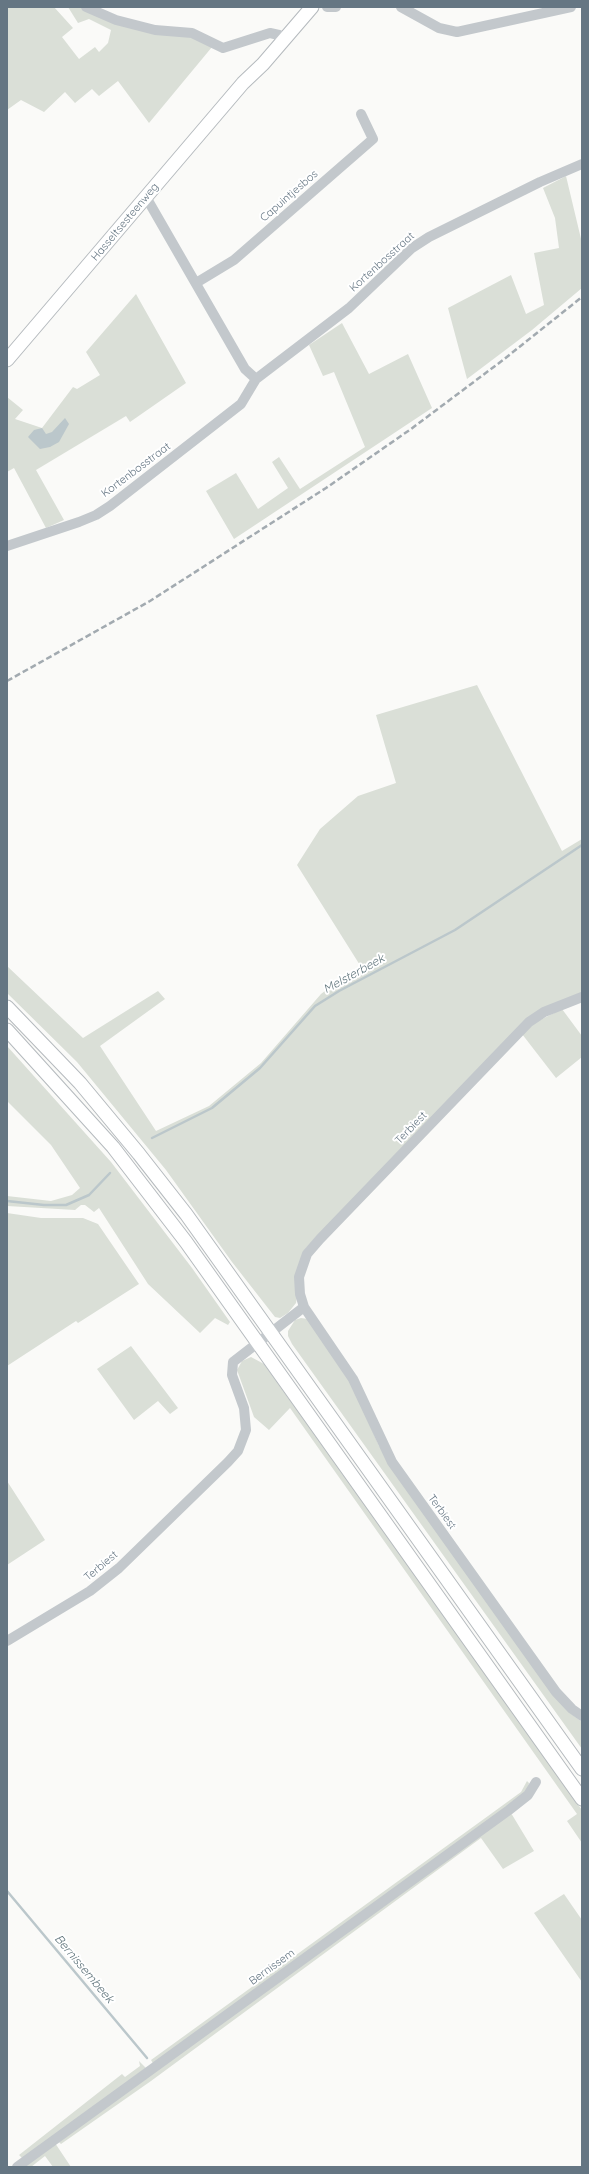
<!DOCTYPE html>
<style>
body{margin:0}
#map{position:relative;width:589px;height:2174px;overflow:hidden;background:#fafaf8;font-family:Quicksand,sans-serif}
canvas{display:block}
.frame{position:absolute;inset:0;border:8px solid #657683;pointer-events:none}
</style>
<div id="map">
<canvas width="589" height="2174"></canvas>
<div class="frame"></div>
</div>
<script>
const ctx = document.querySelector('canvas').getContext('2d');
ctx.lineJoin = 'round';
function paint(path, color) { ctx.fillStyle = color; ctx.fill(path, 'evenodd'); }
const toPath = rows => new Path2D(rows.map(r => 'M' + r).join(''));
function stroke(path, color, width, dash) { ctx.strokeStyle = color; ctx.lineWidth = width; ctx.lineCap = dash ? 'butt' : 'round'; ctx.setLineDash(dash || []); ctx.stroke(path); }
function label(font, color, halo, rows, align = 'center') {
  ctx.font = font + ' Quicksand,sans-serif'; ctx.lineWidth = 4; ctx.setLineDash([]); ctx.textBaseline = 'middle'; ctx.strokeStyle = halo; ctx.fillStyle = color; for (const [text, x, y, turn = 0] of rows) {
    ctx.save(); ctx.translate(x, y); ctx.rotate((+turn || 0) * Math.PI / 180); ctx.textAlign = isNaN(turn) ? turn : align; if (halo) ctx.strokeText(text, 0, 0); ctx.fillText(text, 0, 0); ctx.restore();
  }
}
const green = toPath([
 [7,7,54,7,73,28,62,37,79,59,95,47,99,52,108,43,111,30,89,19,78,23,68,7,81,7,194,37,212,47,149,123,118,81,99,96,92,89,75,103,65,92,44,112,21,100,7,110],
 [566,176,582,243,582,288,532,330,467,379,448,308,511,275,526,314,544,305,534,253,559,248,555,218,543,188],
 [136,294,186,383,130,422,126,416,36,470,64,520,46,528,14,468,7,472,7,397,23,410,15,419,42,428,73,387,77,389,100,375,86,352],
 [342,323,369,374,408,354,432,408,234,539,206,491,236,473,258,509,288,488,272,462,279,457,300,489,365,447,334,372,323,376,309,345],
 [477,685,562,851,582,839,582,993,537,1012,306,1248,296,1303,288,1313,280,1318,275,1317,232,1262,166,1170,77,1062,7,993,7,966,83,1038,158,991,165,999,100,1046,156,1131,209,1106,261,1063,321,994,334,984,363,970,297,865,320,829,358,796,396,783,376,715],
 [562,1009,582,1036,582,1057,556,1078,522,1034,534,1023],
 [7,1046,111,1162,192,1268,230,1322,228,1325,215,1318,200,1333,148,1284,99,1208,94,1212,85,1205,81,1205,75,1210,7,1206,7,1196,51,1201,72,1195,80,1188,51,1145,7,1101],
 [7,1213,41,1218,83,1218,98,1224,139,1284,78,1323,76,1321,7,1366],
 [301,1318,308,1319,349,1377,379,1446,570,1713,582,1722,582,1749,292,1344,288,1336,288,1331,295,1320],
 [131,1346,178,1408,170,1414,158,1401,134,1420,97,1369],
 [251,1357,264,1364,582,1810,582,1843,567,1821,577,1814,290,1408,269,1430,254,1417,237,1370,242,1361],
 [7,1481,45,1540,7,1565],
 [527,1781,529,1783,528,1789,521,1797,154,2065,151,2060,488,1816,521,1792],
 [511,1813,534,1851,503,1869,481,1838,151,2081,61,2144,58,2141],
 [564,1894,582,1920,582,1982,534,1913],
 [139,2061,146,2068,23,2159,19,2155,122,2074,125,2077,140,2066],
 [55,2143,71,2167,53,2167,45,2156,31,2167,22,2167]
]);
const water = toPath([
 [65,418,69,424,59,442,50,447,40,449,28,437,34,430,42,428,46,434,52,432]
]);
const stream = toPath([
 [152,1138,212,1108,260,1068,315,1006,339,991,455,930,582,845],
 [7,1201,44,1205,66,1205,89,1195,110,1173],
 [7,1891,147,2058]
]);
const minor = toPath([
 [86,7,116,20,155,30,192,33,223,48,270,33,279,35,285,39],
 [327,7,336,7],
 [401,7,439,28,457,32,571,7],
 [146,197,245,369,256,379],
 [196,283,234,260,373,139,361,114],
 [7,546,79,522,96,515,110,506,241,404,256,379,349,308,412,248,429,237,540,182,582,164],
 [582,997,544,1012,529,1022,320,1239,307,1254,299,1277,300,1294,304,1307,353,1379,392,1462,556,1692,572,1709,582,1716],
 [7,1641,90,1591,119,1568,228,1462,238,1451,246,1430,244,1408,232,1375,233,1362,304,1307],
 [17,2167,509,1810,528,1795,536,1782]
]);
const major = toPath([
 [7,360,243,83,263,64,312,7],
 [7,1007,80,1083,139,1154,186,1214,582,1769],
 [7,1030,113,1147,186,1242,582,1799]
]);
const rail = toPath([
 [7,681,150,601,326,488,411,429,503,360,582,297]
]);
const streetNames = [
 ["Capuintjesbos",289,196,-41],
 ["Hasseltsesteenweg",125,222,-50],
 ["Kortenbosstraat",382,262,-42],
 ["Kortenbosstraat",136,470,-37],
 ["Terbiest",411,1128,-46],
 ["Terbiest",442,1512,54],
 ["Terbiest",101,1566,-40],
 ["Bernissem",272,1967,-36]
];
const waterNames = [
 ["Melsterbeek",354,974,-29],
 ["Bernissembeek",84,1969,50]
];
paint(green, '#dadfd7');
paint(water, '#bbc7cb');
stroke(stream, '#bbc7cb', 2.5);
stroke(major, '#b5babe', 15);
stroke(minor, '#c3c8cc', 10);
stroke(major, '#fff', 13);
stroke(rail, '#a2aab0', 2.5, [6, 3]);
label('11px', '#657683', '#fff', streetNames);
label('italic 12px', '#60757c', '#fff', waterNames);
</script>
